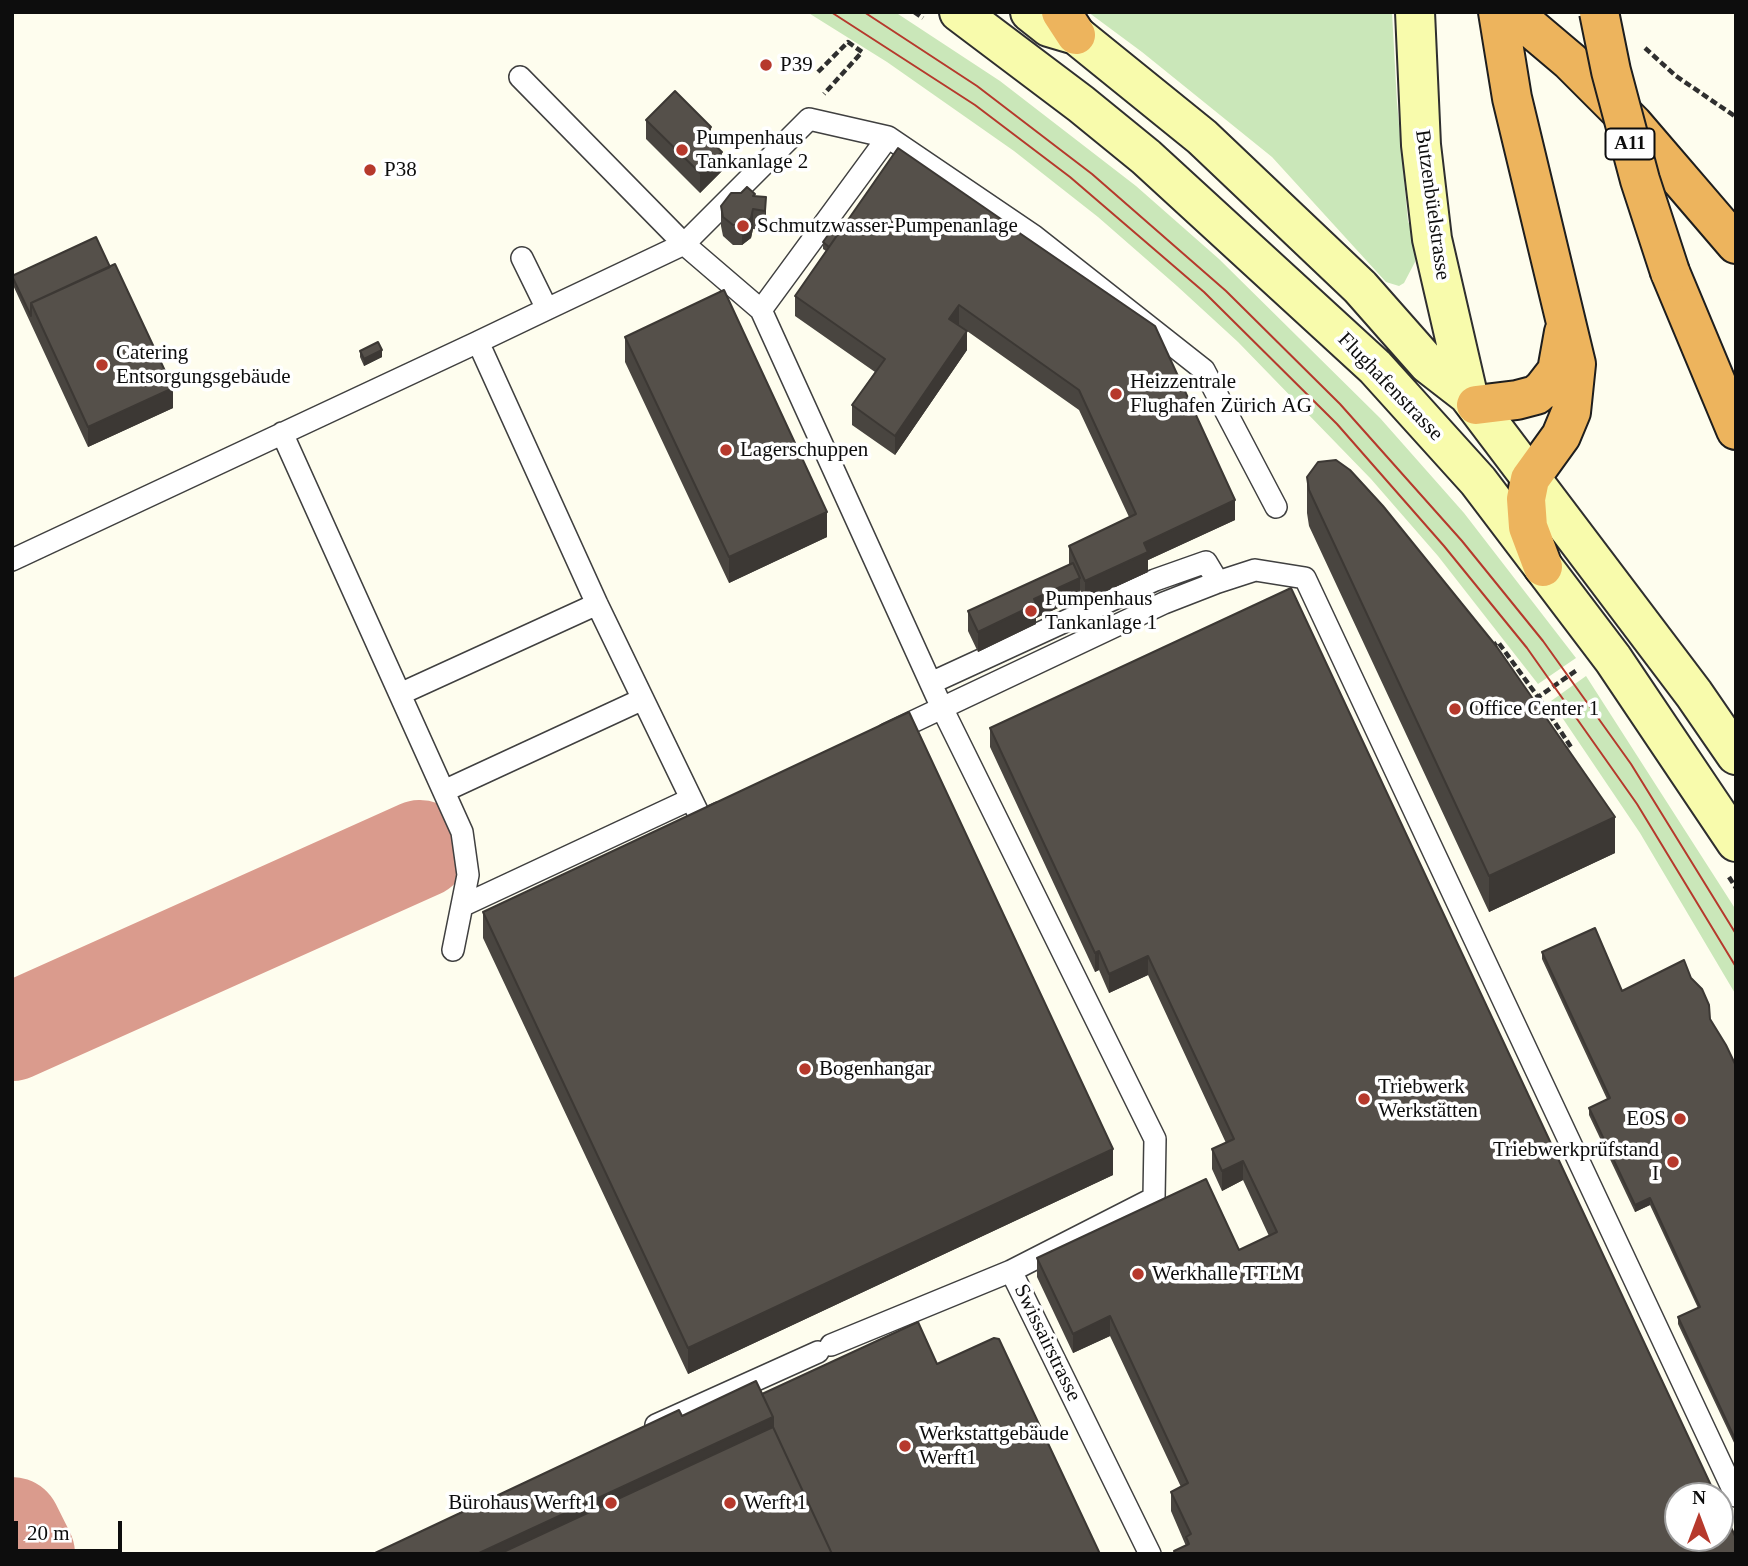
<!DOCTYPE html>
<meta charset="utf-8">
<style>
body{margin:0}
#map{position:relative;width:1748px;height:1566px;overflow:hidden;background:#fefdee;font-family:Georgia,serif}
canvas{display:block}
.frame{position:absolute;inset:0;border:14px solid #0d0d0d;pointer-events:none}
.north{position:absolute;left:1664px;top:1482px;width:70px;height:70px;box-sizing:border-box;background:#fff;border:2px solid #9e9e9e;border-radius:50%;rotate:0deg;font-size:19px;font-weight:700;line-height:28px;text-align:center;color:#0d0d0d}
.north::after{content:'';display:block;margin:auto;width:24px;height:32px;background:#b6392c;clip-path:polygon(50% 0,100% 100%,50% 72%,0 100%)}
.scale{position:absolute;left:14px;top:1521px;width:108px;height:32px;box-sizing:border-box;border:4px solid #0d0d0d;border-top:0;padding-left:9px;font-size:21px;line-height:24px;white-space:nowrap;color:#0d0d0d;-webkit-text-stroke:5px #fff;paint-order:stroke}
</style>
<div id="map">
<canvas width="1748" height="1566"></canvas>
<div class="frame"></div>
<div class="north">N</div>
<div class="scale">20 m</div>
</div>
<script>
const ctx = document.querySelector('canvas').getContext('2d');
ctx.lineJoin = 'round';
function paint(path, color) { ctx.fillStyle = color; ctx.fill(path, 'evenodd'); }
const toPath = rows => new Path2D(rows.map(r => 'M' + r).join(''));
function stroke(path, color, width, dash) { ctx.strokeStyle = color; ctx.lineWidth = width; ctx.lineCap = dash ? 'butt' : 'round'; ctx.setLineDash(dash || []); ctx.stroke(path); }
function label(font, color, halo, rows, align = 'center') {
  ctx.font = font + ' Georgia,serif'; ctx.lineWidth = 7; ctx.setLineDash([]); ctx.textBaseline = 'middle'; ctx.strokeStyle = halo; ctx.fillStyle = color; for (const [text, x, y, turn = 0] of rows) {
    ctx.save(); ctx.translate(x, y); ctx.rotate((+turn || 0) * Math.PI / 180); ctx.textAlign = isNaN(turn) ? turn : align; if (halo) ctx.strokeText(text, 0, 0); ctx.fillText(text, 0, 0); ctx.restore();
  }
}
const green = toPath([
 [807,12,895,12,1000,81,1136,186,1219,259,1380,418,1464,513,1576,658,1538,684,1438,556,1371,479,1238,342,1177,286,1098,217,1014,151,887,62],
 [1088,12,1392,12,1397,103,1408,222,1416,233,1415,262,1404,283,1399,286,1386,282,1272,157,1142,52],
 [1586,676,1736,910,1736,995,1640,833,1551,701]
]);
const taxiway = toPath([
 [12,1032,420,849],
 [12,1526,26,1554]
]);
const path = toPath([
 [914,12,923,18],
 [1645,48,1676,76,1736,117],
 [818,72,848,42,862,52,824,94],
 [1491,647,1498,642,1538,697,1577,670],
 [1538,697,1571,747,1562,751],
 [1729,877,1736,888]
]);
const lane = toPath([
 [520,77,684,244,809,119,888,137],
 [522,258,547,309,684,244,761,310,942,708,1155,1139,1154,1198,1011,1271],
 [761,310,888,137,1034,236,1204,370,1276,507],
 [478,342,547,309],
 [282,433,462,832,468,875,453,950],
 [12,560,478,342,597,604,702,821,719,813],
 [931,683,1155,580,1206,562,1218,582],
 [400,694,597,604],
 [887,734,1164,603,1218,582,1255,570,1305,578,1736,1496],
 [444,791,643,699],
 [464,905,691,799],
 [831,1345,1011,1271,1150,1554],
 [656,1425,818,1352]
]);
const secondary = toPath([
 [959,12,1081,104,1146,157,1375,367,1478,481,1613,659,1736,842],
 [1030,12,1049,27,1076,35,1202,137,1360,287,1428,364,1468,395,1694,694,1736,755],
 [1415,12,1421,145,1432,239,1468,395]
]);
const highway = toPath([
 [1061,12,1076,35],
 [1498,12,1512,98,1576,364,1571,412,1561,436,1530,479,1526,499,1528,527,1543,567],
 [1512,12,1570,61,1633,124,1736,244],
 [1670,272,1736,430],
 [1476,405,1517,400,1536,395,1543,389,1557,371,1564,332]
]);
const tram = toPath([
 [831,12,975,105,1070,177,1204,292,1337,424,1444,546,1527,648,1637,804,1736,967],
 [864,12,977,86,1092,174,1226,291,1340,404,1462,541,1543,641,1631,764,1736,934]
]);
const highwayBridge = toPath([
 [1599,12,1611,71,1640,180,1670,272]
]);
const wall = toPath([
 [646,120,711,142,722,171,700,193,646,139],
 [755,196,766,197,765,230,753,229,751,238,742,245,733,245,723,236,721,226,721,206],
 [844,225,1014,232,1235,520,1148,560,1148,572,1085,601,1080,590,1080,598,1036,618,1036,624,978,652,968,631,968,611,1069,565,1069,546,1129,517,1079,410,967,331,967,350,895,455,852,425,852,405,875,372,795,316,795,296,826,251,823,249,823,242],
 [12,276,173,408,88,447,12,283],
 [625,337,827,537,729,583,625,362],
 [360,351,382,357,364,366,360,357],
 [1307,477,1615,853,1489,912,1309,526,1307,513],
 [990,728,1736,1554,1174,1554,1174,1551,1186,1546,1171,1511,1171,1492,1181,1487,1110,1336,1073,1353,1037,1277,1037,1258,1239,1250,1269,1236,1243,1180,1222,1191,1212,1169,1212,1149,1226,1143,1148,975,1109,993,1099,970,1095,972,990,747],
 [483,912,1113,1175,688,1374,483,938],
 [1542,952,1622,991,1691,978,1710,1019,1736,1066,1736,1447,1678,1324,1678,1317,1698,1308,1650,1205,1635,1212,1589,1115,1589,1108,1607,1099,1542,959]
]);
const shadedWall = toPath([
 [711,127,711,147,704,135],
 [722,152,722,171,700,193,700,173],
 [755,194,755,210,753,209,753,229,751,238,742,245,742,225,753,196],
 [766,197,766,217,765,230,765,211],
 [959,305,959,325,949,319],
 [14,314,14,339,12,340,12,315],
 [967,331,967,350,895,455,895,436],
 [382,350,382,357,364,366,364,359],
 [173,388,173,408,88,447,88,427],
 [1235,500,1235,520,1148,560,1148,572,1085,601,1085,581,1144,543],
 [827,512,827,537,729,583,729,557],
 [1080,578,1080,598,1036,618,1036,624,978,652,978,632,1034,599],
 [1615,817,1615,853,1489,912,1489,876],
 [1099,951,1099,970,1095,972,1095,953],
 [1148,956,1148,975,1109,993,1109,974],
 [1113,1149,1113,1175,688,1374,688,1348],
 [1243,1161,1243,1180,1222,1191,1222,1171],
 [1650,1198,1650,1205,1635,1212,1635,1205],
 [1110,1316,1110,1336,1073,1353,1073,1334],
 [773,1417,773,1452,554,1554,477,1554]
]);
const building = toPath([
 [675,91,711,127,704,135,722,152,700,173,646,120,675,91],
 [898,148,1014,228,1011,231,1017,234,1018,232,1155,326,1235,500,1144,543,1148,552,1085,581,1069,546,1136,514,1079,390,959,305,949,319,967,331,895,436,852,405,885,359,795,296,898,148],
 [747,187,755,194,753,196,766,197,765,211,753,209,751,218,742,225,733,225,723,217,721,206,731,193,741,193,747,187],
 [838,221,844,225,829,247,823,242,838,221],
 [96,237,110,267,31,303,31,316,12,276,96,237],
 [115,264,173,388,88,427,31,303,115,264],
 [724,290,827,512,729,557,625,337,724,290],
 [378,342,382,350,364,359,360,351,378,342],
 [1336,460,1350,470,1383,506,1497,647,1615,817,1489,876,1309,490,1307,477,1318,462,1336,460],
 [1073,563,1080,578,1034,599,1036,604,978,632,968,611,1073,563],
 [1291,588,1716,1496,1678,1496,1678,1538,1720,1538,1720,1504,1736,1538,1736,1554,1175,1554,1174,1551,1189,1544,1186,1537,1191,1534,1171,1492,1188,1483,1110,1316,1073,1334,1037,1258,1206,1179,1239,1250,1277,1232,1243,1161,1222,1171,1212,1149,1234,1139,1148,956,1109,974,1099,951,1095,953,990,728,1291,588],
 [909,712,1113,1149,688,1348,483,912,909,712],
 [1595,928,1622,991,1684,960,1691,978,1702,989,1709,1005,1710,1019,1726,1045,1736,1066,1736,1441,1678,1317,1700,1307,1650,1198,1635,1205,1591,1112,1589,1108,1610,1098,1542,952,1595,928],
 [918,1322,937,1364,994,1338,999,1339,1100,1554,832,1554,773,1427,773,1417,762,1394,918,1322],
 [756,1381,773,1417,477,1554,373,1554,679,1410,682,1416,756,1381],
 [773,1427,832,1554,499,1554,773,1427]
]);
const markers = [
 [766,65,7,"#b6392c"],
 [682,150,7,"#b6392c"],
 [370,170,7,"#b6392c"],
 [743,226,7,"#b6392c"],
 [102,365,7,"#b6392c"],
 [1116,394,7,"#b6392c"],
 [726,450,7,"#b6392c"],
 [1031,611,7,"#b6392c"],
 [1455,709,7,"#b6392c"],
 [805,1069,7,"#b6392c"],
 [1364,1099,7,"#b6392c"],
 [1680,1119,7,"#b6392c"],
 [1673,1162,7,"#b6392c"],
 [1138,1274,7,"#b6392c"],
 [905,1446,7,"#b6392c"],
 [611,1503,7,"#b6392c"],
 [730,1503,7,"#b6392c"]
];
const shields = [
 [1630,144,49]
];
const shieldNames = [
 ["A11",1630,144]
];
const poiNames = [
 ["P39",780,65],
 ["Pumpenhaus",696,138],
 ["Tankanlage 2",696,162],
 ["P38",384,170],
 ["Schmutzwasser-Pumpenanlage",757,226],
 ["Catering",116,353],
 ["Entsorgungsgebäude",116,377],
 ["Heizzentrale",1130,382],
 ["Flughafen Zürich AG",1130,406],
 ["Lagerschuppen",740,450],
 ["Pumpenhaus",1045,599],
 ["Tankanlage 1",1045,623],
 ["Office Center 1",1469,709],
 ["Bogenhangar",819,1069],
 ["Triebwerk",1378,1087],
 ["Werkstätten",1378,1111],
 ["EOS",1666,1119,"right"],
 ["Triebwerkprüfstand",1659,1150,"right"],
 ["I",1659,1174,"right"],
 ["Werkhalle TTLM",1152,1274],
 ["Werkstattgebäude",919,1434],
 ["Werft1",919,1458],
 ["Bürohaus Werft 1",597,1503,"right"],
 ["Werft 1",744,1503]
];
const streetNames = [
 ["Butzenbüelstrasse",1432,205,82],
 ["Flughafenstrasse",1390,387,46],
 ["Swissairstrasse",1047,1343,64]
];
paint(green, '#cae7b9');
stroke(taxiway, '#da9b8d', 98);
stroke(lane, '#404040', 24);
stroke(secondary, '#2f2f2f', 42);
stroke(highway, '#1e1e1e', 42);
stroke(path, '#2f2f2f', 4.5, [7, 3.5]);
stroke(lane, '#fff', 21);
stroke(secondary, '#f8fbac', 38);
stroke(highway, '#edb45d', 38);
stroke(tram, '#b6392c', 2);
stroke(highwayBridge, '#1e1e1e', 42, []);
stroke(highwayBridge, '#edb45d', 38);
paint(wall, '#494540');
paint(shadedWall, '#3c3834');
paint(building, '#55504a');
stroke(building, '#3c3834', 2);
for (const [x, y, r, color] of markers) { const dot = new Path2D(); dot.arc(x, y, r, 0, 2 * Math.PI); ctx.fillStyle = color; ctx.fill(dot); stroke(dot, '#fff', 2.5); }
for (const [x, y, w] of shields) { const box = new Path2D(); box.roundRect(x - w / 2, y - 15.5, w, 31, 5); ctx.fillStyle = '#fff'; ctx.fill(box); stroke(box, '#0d0d0d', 2); }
label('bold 19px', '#0d0d0d', null, shieldNames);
label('21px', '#0d0d0d', '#fff', poiNames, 'left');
label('21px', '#0d0d0d', '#fff', streetNames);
</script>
